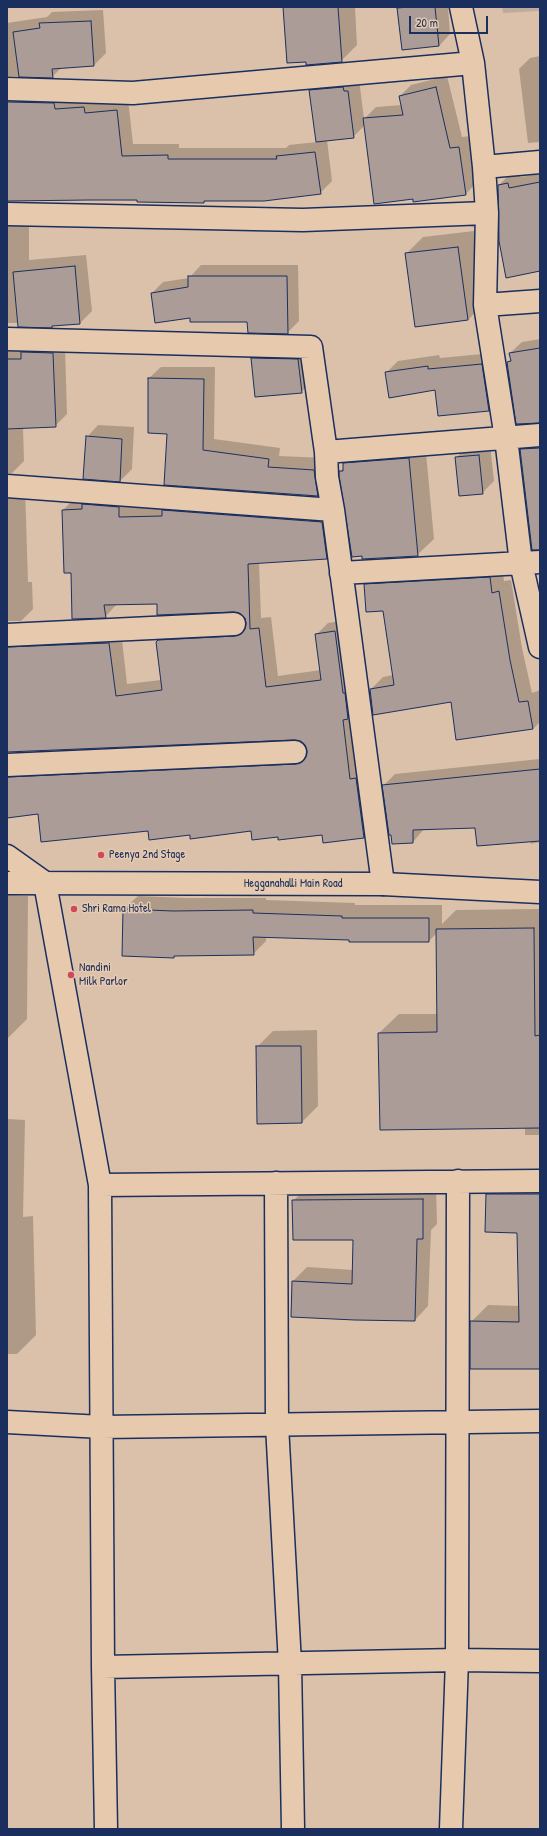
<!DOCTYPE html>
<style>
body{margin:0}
#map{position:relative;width:547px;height:1836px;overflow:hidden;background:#dbc1a9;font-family:"Patrick Hand",sans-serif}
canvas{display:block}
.frame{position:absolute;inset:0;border:8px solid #1b2f5e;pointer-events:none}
.scale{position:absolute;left:409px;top:16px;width:79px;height:18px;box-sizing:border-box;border:2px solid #1b2f5e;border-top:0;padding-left:5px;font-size:12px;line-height:14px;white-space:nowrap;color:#1b2f5e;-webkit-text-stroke:3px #e7caae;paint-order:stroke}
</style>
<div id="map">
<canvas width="547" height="1836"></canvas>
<div class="frame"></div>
<div class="scale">20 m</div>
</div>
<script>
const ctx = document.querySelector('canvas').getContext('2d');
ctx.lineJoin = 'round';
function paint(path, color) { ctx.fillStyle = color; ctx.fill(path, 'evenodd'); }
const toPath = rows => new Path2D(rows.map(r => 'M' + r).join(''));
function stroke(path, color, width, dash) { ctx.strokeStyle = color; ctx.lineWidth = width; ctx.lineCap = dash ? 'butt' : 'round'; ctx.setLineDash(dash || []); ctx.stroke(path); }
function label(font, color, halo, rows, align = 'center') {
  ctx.font = font + ' "Patrick Hand",sans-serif'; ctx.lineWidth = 3; ctx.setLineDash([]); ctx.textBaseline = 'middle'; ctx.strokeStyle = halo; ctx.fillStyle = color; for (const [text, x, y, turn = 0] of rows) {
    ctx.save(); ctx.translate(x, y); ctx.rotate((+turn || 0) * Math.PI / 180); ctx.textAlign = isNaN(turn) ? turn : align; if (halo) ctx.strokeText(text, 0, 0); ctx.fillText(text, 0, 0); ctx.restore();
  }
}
const green = toPath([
 [502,7,540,7,540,11,503,13]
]);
const shadow = toPath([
 [284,7,355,7,357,45,341,61],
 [400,7,448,7,450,34,439,46,398,8],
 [103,10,106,53,94,65,62,67,52,77,7,76,7,23,47,17,52,12],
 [540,56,540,142,528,143,519,69,530,58],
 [447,76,462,137,471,136,477,182,466,194,414,198,365,125,353,137,327,140,332,181,320,193,205,200,204,202,64,199,7,200,7,81,128,99,133,144,179,144,179,148,286,148,289,145,317,142,310,90,322,79,359,79,364,119,376,107,402,105,400,96,411,85],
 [519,172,520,177,540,174,540,278,539,271,499,185,510,174],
 [7,206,29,215,29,260,86,255,92,311,80,323,7,323],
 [474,231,484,303,468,320,406,254,423,237],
 [201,265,298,265,299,321,287,333,248,321,191,317,152,293,163,282,189,278],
 [540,339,540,423,508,362,511,359,510,353,522,342],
 [263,347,310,348,313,380,301,392,252,358],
 [65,348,67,414,55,426,23,427,24,461,12,473,7,473,7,350],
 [493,353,500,398,489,410,436,389,386,373,398,361,439,355,440,358],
 [161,367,215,367,214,439,280,448,279,456,325,458,329,484,317,495,165,484,168,432,149,378],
 [98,425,134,427,132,469,120,481,87,437],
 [540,437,540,546,521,449,532,438],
 [425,442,434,539,417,555,363,555,340,471,344,468,344,464,360,447],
 [490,444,494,481,482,493,456,458,468,446],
 [7,478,25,487,28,582,32,582,33,609,21,621,7,621],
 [75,498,334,510,338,547,327,558,259,562,261,618,271,617,278,676,321,670,316,635,328,623,347,620,376,825,364,837,322,834,279,836,252,830,191,834,38,813,7,817,7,767,308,753,307,745,302,740,295,738,7,751,7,626,121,631,127,684,161,680,157,642,171,629,247,625,246,617,241,612,158,603,117,604,105,617,72,572,65,572,63,510],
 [502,565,504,581,511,580,522,648,532,693,540,690,540,722,534,728,457,739,452,701,371,689,383,677,393,675,384,610,365,585,377,572],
 [540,759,540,842,531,844,530,841,476,827,424,829,413,842,383,786,395,774],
 [7,895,28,896,27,1019,7,1039],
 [138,896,187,898,266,898,266,900,355,903,355,905,442,905,442,924,456,910,540,909,540,1135,525,1135,525,1128,379,1033,399,1014,438,1014,437,933,429,941,266,936,266,941,253,954,176,955,173,957,124,909],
 [317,1030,318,1106,302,1122,258,1123,257,1047,273,1031],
 [7,1119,25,1120,23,1217,33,1216,36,1335,17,1354,7,1354],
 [540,1177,540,1368,471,1322,488,1305,520,1306,518,1232,487,1194,504,1178],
 [436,1186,437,1224,431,1230,428,1306,415,1320,292,1316,293,1281,307,1267,353,1270,354,1238,293,1201,307,1187]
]);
const building = toPath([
 [283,7,338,7,342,62,306,65,306,62,287,63,283,7],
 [409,7,435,7,439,46,402,50,397,8,409,7],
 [91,21,94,66,52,69,53,78,19,77,13,32,40,28,39,23,91,21],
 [343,87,344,91,348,91,354,138,316,142,309,90,343,87],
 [436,87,450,148,459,147,466,195,413,202,413,199,374,204,363,118,403,115,399,96,436,87],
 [7,102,54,103,55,109,84,107,85,113,117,110,122,156,168,155,168,159,277,159,276,156,315,152,321,194,264,201,204,201,204,203,137,202,137,200,90,200,7,201,7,102],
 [540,182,540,271,506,278,499,241,498,185,508,183,509,188,540,182],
 [458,247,468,320,415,327,405,253,458,247],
 [75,266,80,324,52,326,52,328,18,327,13,272,75,266],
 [188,276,287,276,288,334,248,333,247,322,190,322,190,318,155,323,151,293,188,287,188,276],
 [540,348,540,423,516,424,507,362,511,361,509,353,540,348],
 [21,352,53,353,56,427,7,429,7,359,21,359,21,352],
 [251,358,298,359,302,393,255,397,251,358],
 [482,364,489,411,438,416,435,390,389,398,385,372,428,366,428,369,482,364],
 [148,378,204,379,203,450,269,459,268,467,314,470,318,496,164,485,167,434,148,433,148,378],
 [86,436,122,439,120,482,83,479,86,436],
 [540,448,540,550,532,550,520,449,540,448],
 [479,455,483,494,459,496,455,457,479,455],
 [409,458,418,556,362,559,362,556,352,557,339,476,339,471,343,471,343,463,409,458],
 [82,504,119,507,119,517,162,516,162,510,322,522,327,559,248,564,250,629,259,628,266,687,321,680,315,634,335,631,343,693,345,693,348,719,343,720,350,779,356,778,364,838,323,843,322,835,278,840,278,837,252,840,251,831,190,839,190,835,149,840,148,831,41,842,38,814,7,818,7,777,296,764,302,762,306,757,307,751,305,745,300,741,294,740,7,752,7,647,109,643,116,696,162,690,156,642,158,640,235,636,241,634,245,629,246,623,245,618,239,613,233,612,157,615,157,604,104,605,106,618,72,619,71,573,64,573,62,510,82,509,82,504],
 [490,577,492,593,499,591,510,660,519,702,528,701,533,729,456,740,451,702,373,715,370,689,394,685,383,611,366,612,364,584,490,577],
 [540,769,540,841,477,846,475,828,413,830,413,843,392,844,391,835,389,835,382,785,540,769],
 [123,909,173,911,253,910,253,913,342,916,342,918,429,918,429,942,349,942,349,940,253,937,254,955,174,956,174,958,122,956,123,909],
 [534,928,535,1036,540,1035,540,1128,380,1130,378,1033,437,1032,436,929,534,928],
 [256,1046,301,1046,302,1123,257,1124,256,1046],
 [486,1194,540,1194,540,1369,470,1369,470,1321,519,1322,517,1233,485,1232,486,1194],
 [423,1199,423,1239,417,1239,415,1321,355,1320,291,1317,292,1281,352,1284,353,1240,293,1240,292,1200,423,1199]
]);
const street = toPath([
 [461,7,473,63,484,167,487,213,485,305,506,438,521,563,540,647],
 [7,89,133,93,473,63],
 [484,167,540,162],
 [7,214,303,220,487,213],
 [485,305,540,301],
 [7,339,311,347,326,452,327,477,333,510,383,884],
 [326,452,540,435],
 [7,486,333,510],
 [341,573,540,562],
 [7,635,234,624],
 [7,765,295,752],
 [45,883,100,1185,103,1667,106,1829],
 [276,1183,277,1425,290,1664,293,1829],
 [100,1185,540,1181],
 [7,1422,102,1427,540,1421],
 [103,1667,457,1660,540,1661],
 [451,1829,457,1660,458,1181]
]);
const secondary = toPath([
 [7,856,45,883],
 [7,883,383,884,540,892]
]);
const markers = [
 [101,855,4,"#d1495b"],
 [74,909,4,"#d1495b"],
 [71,975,4,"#d1495b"]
];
const poiNames = [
 ["Peenya 2nd Stage",109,855],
 ["Shri Rama Hotel",82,909],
 ["Nandini",79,968],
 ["Milk Parlor",79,982]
];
const streetNames = [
 ["Hegganahalli Main Road",293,884]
];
paint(green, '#bfab9e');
paint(shadow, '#0003');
paint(building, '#ab9c97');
stroke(building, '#1b2f5e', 1);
stroke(street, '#1b2f5e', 25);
stroke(secondary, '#1b2f5e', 25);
stroke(street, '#e7caae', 22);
stroke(secondary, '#e7caae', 22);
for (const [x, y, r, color] of markers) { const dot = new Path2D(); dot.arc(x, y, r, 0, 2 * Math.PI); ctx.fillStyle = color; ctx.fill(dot); stroke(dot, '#e7caae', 1.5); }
label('12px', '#1b2f5e', '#e7caae', poiNames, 'left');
label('12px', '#1b2f5e', '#e7caae', streetNames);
</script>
